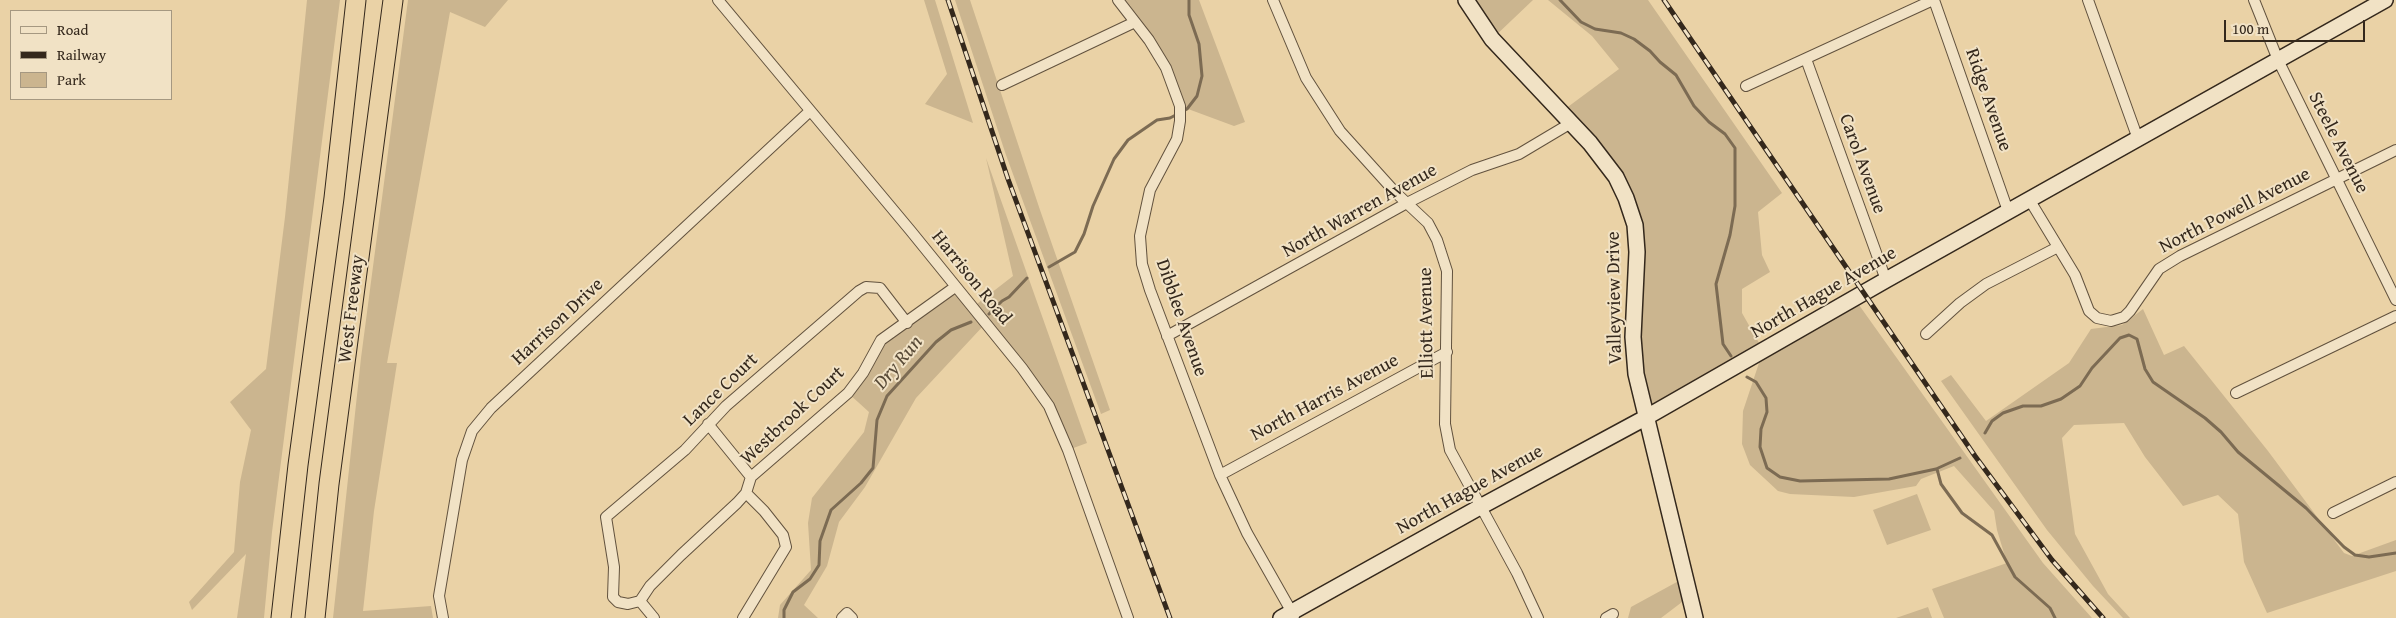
<!DOCTYPE html>
<style>
body{margin:0}
#map{position:relative;width:2396px;height:618px;overflow:hidden;background:#ead2a6;font-family:"Gentium Book Plus",serif}
canvas{display:block}
.legend{position:absolute;left:10px;top:10px;width:162px;height:90px;box-sizing:border-box;background:#f1e2c5;border:1px solid #a59881;margin:0;padding:6px 9px;list-style:none;font-size:15px;color:#34281c}
.legend li{display:flex;align-items:center;gap:10px;height:25px}
.legend b{width:25px;border:1px solid #a59881}
.scale{position:absolute;left:2224px;top:20px;width:141px;height:22px;box-sizing:border-box;border:2px solid #34281c;border-top:0;padding-left:6px;font-size:15px;line-height:18px;white-space:nowrap;color:#34281c;-webkit-text-stroke:4px #f1e2c5;paint-order:stroke}
</style>
<div id="map">
<canvas width="2396" height="618"></canvas>
<ul class="legend">
<li><b style="height:6px;background:#f1e2c5"></b>Road</li>
<li><b style="height:6px;background:#34281c"></b>Railway</li>
<li><b style="height:14px;background:#cbb58f"></b>Park</li>
</ul>
<div class="scale">100 m</div>
</div>
<script>
const ctx = document.querySelector('canvas').getContext('2d');
ctx.lineJoin = 'round';
function paint(path, color) { ctx.fillStyle = color; ctx.fill(path, 'evenodd'); }
const toPath = rows => new Path2D(rows.map(r => 'M' + r).join(''));
function stroke(path, color, width, dash) { ctx.strokeStyle = color; ctx.lineWidth = width; ctx.lineCap = dash ? 'butt' : 'round'; ctx.setLineDash(dash || []); ctx.stroke(path); }
function label(font, color, halo, rows, align = 'center') {
  ctx.font = font + ' "Gentium Book Plus",serif'; ctx.lineWidth = 4; ctx.setLineDash([]); ctx.textBaseline = 'middle'; ctx.strokeStyle = halo; ctx.fillStyle = color; for (const [text, x, y, turn = 0] of rows) {
    ctx.save(); ctx.translate(x, y); ctx.rotate((+turn || 0) * Math.PI / 180); ctx.textAlign = isNaN(turn) ? turn : align; if (halo) ctx.strokeText(text, 0, 0); ctx.fillText(text, 0, 0); ctx.restore();
  }
}
const green = toPath([
 [307,0,340,0,272,532,264,618,237,618,246,554,192,610,189,602,234,552,240,482,251,430,230,402,266,369,285,217],
 [408,0,508,0,485,27,450,12,387,363,397,363,374,511,363,611,431,606,433,618,333,618,361,358],
 [924,0,935,0,973,123,925,104,947,74],
 [955,0,970,0,1040,210,1110,410,1101,414,1006,155],
 [1118,0,1199,0,1245,122,1234,126,1180,106,1177,93],
 [1466,0,1533,0,1492,39],
 [1548,0,1648,0,1782,193,1758,212,1762,255,1770,272,1742,289,1742,313,1763,350,1854,298,2043,563,2092,618,1944,618,1932,589,2007,563,1997,530,1994,511,1954,466,1921,479,1916,486,1854,497,1790,494,1778,491,1750,465,1742,444,1743,411,1763,351,1645,418,1630,208,1561,112,1619,69,1592,36],
 [986,158,1087,443,1068,450,1059,428,985,324,916,398,865,487,839,522,827,566,804,605,818,618,778,618,780,605,811,570,808,523,812,498,864,432,869,412,848,393,877,347,955,287,973,307,1013,276],
 [2143,309,2164,355,2184,346,2268,451,2344,553,2352,556,2396,540,2396,571,2267,613,2244,562,2238,514,2218,495,2183,506,2145,457,2124,423,2074,425,2062,438,2075,534,2108,594,2130,618,2123,618,2093,586,2047,530,1941,381,1951,375,1986,421,2069,363,2091,329,2122,325],
 [1917,494,1931,530,1887,545,1873,510],
 [1686,577,1690,596,1661,618,1628,618,1631,607],
 [1928,607,1932,618,1896,618]
]);
const stream = toPath([
 [1560,0,1581,22,1595,29,1621,33,1634,39,1650,51,1660,62,1676,75,1694,106,1709,122,1725,134,1735,148,1735,206,1730,235,1716,284,1723,344,1731,356],
 [1049,267,1075,252,1084,234,1093,206,1114,159,1128,140,1157,120,1170,118,1187,109,1197,96,1202,76,1199,44,1189,15,1189,0],
 [989,314,1002,301,1009,297,1027,278],
 [1747,377,1756,382,1766,398,1767,412,1761,429,1760,447,1767,468,1780,477,1800,481,1889,479,1936,469,1960,458],
 [1985,433,1992,421,2003,413,2023,406,2041,406,2061,399,2080,386,2092,368,2120,338,2129,335,2137,339,2145,369,2153,382,2205,418,2221,432,2238,452,2306,508,2344,547,2355,555,2369,557,2396,553],
 [1937,469,1941,484,1962,513,1992,535,2015,577,2050,608,2055,618],
 [784,618,784,610,793,592,810,579,819,565,820,541,831,510,861,483,873,468,877,420,887,396,936,342,951,330,971,322]
]);
const street = toPath([
 [718,0,910,230,1022,368,1049,406,1068,450,1128,618],
 [1118,0,1149,40,1166,68,1180,106,1180,121,1177,139,1150,190,1140,236,1142,264,1150,290,1220,475,1247,533,1294,616],
 [1273,0,1306,78,1340,131,1395,192,1428,223,1437,240,1447,271,1445,424,1450,450,1517,573,1538,618],
 [1934,0,2008,211],
 [2088,0,2138,139],
 [2254,0,2278,60,2396,300],
 [1806,59,1886,280],
 [1002,85,1135,22],
 [1746,86,1933,0],
 [2029,199,2075,275,2089,311,2097,318,2111,321,2124,317,2130,311,2159,269,2180,256,2396,150],
 [1926,334,1960,303,1986,284,2058,247],
 [1167,336,1407,203,1472,170,1519,154,1571,123],
 [2236,393,2396,316],
 [708,424,751,477],
 [1220,475,1447,352],
 [2333,513,2396,482],
 [640,601,628,604,618,602,613,597,614,567,606,517,685,450,726,406,859,291,866,287,880,288,907,323],
 [640,601,650,586,681,555,737,503,746,493,751,477,848,393,863,373,881,340,955,287],
 [640,601,654,618],
 [443,618,439,596,462,460,472,431,491,408,810,111],
 [743,618,786,547,783,535,764,511,746,493],
 [842,618,847,613,852,618],
 [1606,618,1613,614]
]);
const secondary = toPath([
 [1466,0,1492,39,1590,143,1616,177,1626,198,1635,225,1637,252,1633,337,1636,374,1695,618],
 [1281,618,1480,507,1645,418,1886,280,2385,0]
]);
const highway = toPath([
 [281,618,298,465,334,198,356,0],
 [315,618,329,484,393,0]
]);
const rail = toPath([
 [948,0,1008,179,1170,618],
 [1664,0,1975,456,2052,560,2103,618]
]);
const streetNames = [
 ["Ridge Avenue",1988,100,71],
 ["Steele Avenue",2338,143,63],
 ["Carol Avenue",1862,164,70],
 ["North Warren Avenue",1360,211,-29],
 ["North Powell Avenue",2235,211,-27],
 ["Harrison Road",971,278,51],
 ["North Hague Avenue",1824,293,-30],
 ["Valleyview Drive",1615,298,-91],
 ["West Freeway",352,309,-83],
 ["Dibblee Avenue",1181,318,71],
 ["Harrison Drive",558,322,-43],
 ["Elliott Avenue",1427,323,-91],
 ["Lance Court",721,390,-44],
 ["North Harris Avenue",1325,398,-28],
 ["Westbrook Court",793,416,-43],
 ["North Hague Avenue",1470,490,-29]
];
const waterNames = [
 ["Dry Run",899,363,-50]
];
paint(green, '#cbb58f');
stroke(stream, '#7c6b53', 3);
stroke(street, '#62523e', 12);
stroke(secondary, '#34281c', 18);
stroke(highway, '#34281c', 21);
stroke(street, '#f1e2c5', 10);
stroke(secondary, '#f1e2c5', 15);
stroke(highway, '#ead2a6', 19);
stroke(rail, '#34281c', 5);
stroke(rail, '#f1e2c5', 3, [9]);
label('19px', '#34281c', '#f1e2c5', streetNames);
label('italic 20px', '#584a37', '#f1e2c5', waterNames);
</script>
